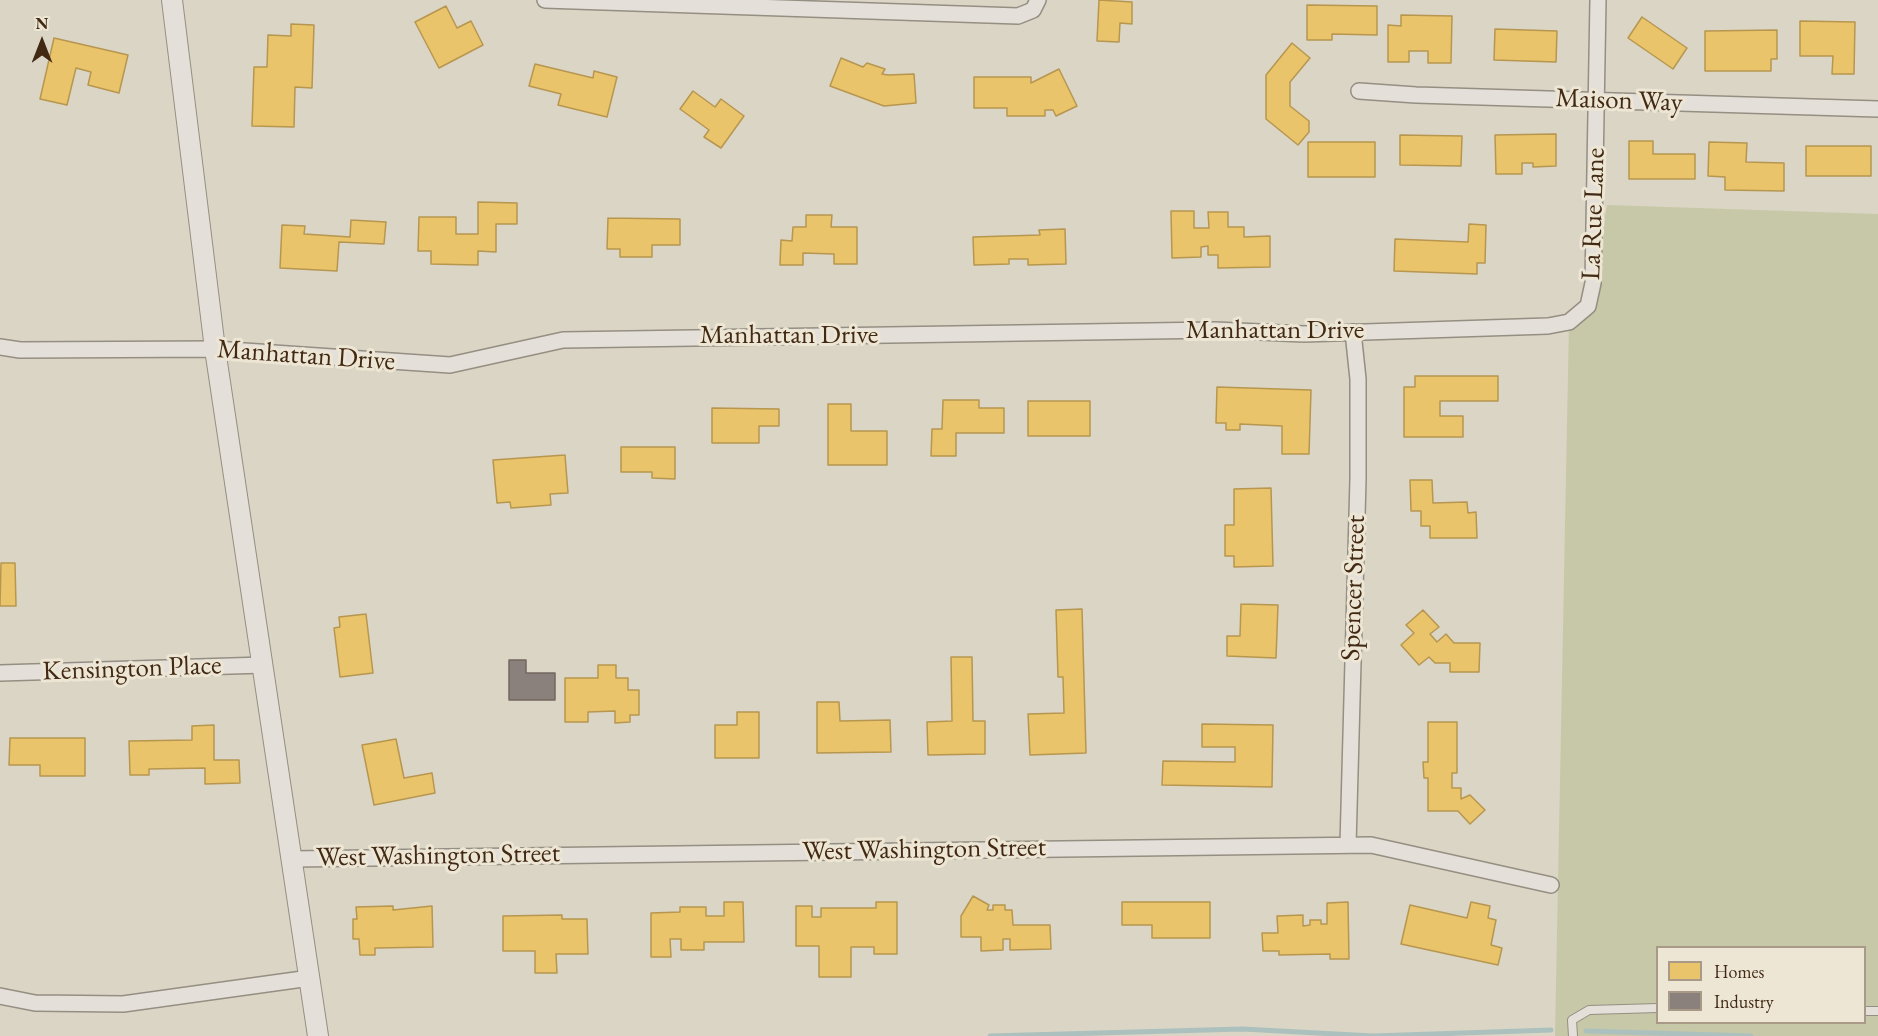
<!DOCTYPE html>
<style>
body{margin:0}
#map{position:relative;width:1878px;height:1036px;overflow:hidden;background:#dbd5c5;font-family:"EB Garamond",serif}
canvas{display:block}
.legend{position:absolute;left:1656px;top:946px;width:210px;height:78px;box-sizing:border-box;background:#ede6d4;border:2px solid #a89a87;margin:0;padding:8px 10px;list-style:none;font-size:18px;color:#412914}
.legend li{display:flex;align-items:center;gap:12px;height:30px}
.legend b{width:30px;border:2px solid #a89a87}
.north{position:absolute;left:12px;top:12px;width:60px;height:60px;-webkit-text-stroke:4px #ede6d4;paint-order:stroke;rotate:0deg;font-size:16px;font-weight:700;line-height:24px;text-align:center;color:#412914}
.north::after{content:'';display:block;margin:auto;width:21px;height:27px;background:#412914;clip-path:polygon(50% 0,100% 100%,50% 72%,0 100%)}
</style>
<div id="map">
<canvas width="1878" height="1036"></canvas>
<ul class="legend">
<li><b style="height:16px;background:#e9c46a"></b>Homes</li>
<li><b style="height:16px;background:#8a817c"></b>Industry</li>
</ul>
<div class="north">N</div>
</div>
<script>
const ctx = document.querySelector('canvas').getContext('2d');
ctx.lineJoin = 'round';
function paint(path, color) { ctx.fillStyle = color; ctx.fill(path, 'evenodd'); }
const toPath = rows => new Path2D(rows.map(r => 'M' + r).join(''));
function stroke(path, color, width, dash) { ctx.strokeStyle = color; ctx.lineWidth = width; ctx.lineCap = dash ? 'butt' : 'round'; ctx.setLineDash(dash || []); ctx.stroke(path); }
function label(font, color, halo, rows, align = 'center') {
  ctx.font = font + ' "EB Garamond",serif'; ctx.lineWidth = 6; ctx.setLineDash([]); ctx.textBaseline = 'middle'; ctx.strokeStyle = halo; ctx.fillStyle = color; for (const [text, x, y, turn = 0] of rows) {
    ctx.save(); ctx.translate(x, y); ctx.rotate((+turn || 0) * Math.PI / 180); ctx.textAlign = isNaN(turn) ? turn : align; if (halo) ctx.strokeText(text, 0, 0); ctx.fillText(text, 0, 0); ctx.restore();
  }
}
const green = toPath([
 [1607,205,1878,214,1878,1036,1555,1036,1569,322,1593,283],
 [1658,948,1864,948,1864,1022,1658,1022]
]);
const homes = toPath([
 [1099,0,1132,2,1132,24,1120,23,1119,42,1097,41,1099,0],
 [1307,5,1377,6,1377,35,1332,34,1332,40,1307,40,1307,5],
 [446,6,457,28,471,21,483,45,439,68,415,22,446,6],
 [1401,15,1452,16,1451,63,1428,63,1428,51,1409,51,1409,62,1388,62,1388,25,1401,26,1401,15],
 [1642,17,1687,48,1673,69,1628,38,1642,17],
 [1800,21,1855,22,1854,74,1832,74,1833,56,1800,56,1800,21],
 [291,24,314,25,312,88,295,87,294,127,252,126,254,67,267,67,268,35,291,36,291,24],
 [1495,29,1557,31,1556,62,1494,60,1495,29],
 [1777,30,1777,59,1771,59,1771,71,1705,71,1705,31,1777,30],
 [54,38,128,55,119,93,88,85,91,72,76,68,67,105,40,99,54,38],
 [1292,43,1310,58,1290,82,1290,106,1309,121,1309,132,1298,145,1266,119,1266,75,1292,43],
 [841,58,863,67,867,63,885,69,882,74,888,75,914,74,916,103,884,106,830,86,841,58],
 [535,64,593,78,594,71,617,77,607,117,558,105,561,94,529,86,535,64],
 [1059,69,1077,106,1056,116,1053,110,1045,110,1045,116,1007,116,1007,108,974,108,974,77,1031,77,1031,83,1059,69],
 [693,91,715,107,721,99,744,116,721,148,704,137,709,130,680,109,693,91],
 [1556,134,1556,166,1533,167,1533,163,1522,163,1522,174,1496,174,1495,135,1556,134],
 [1400,135,1462,136,1461,166,1400,165,1400,135],
 [1629,141,1653,141,1653,154,1695,154,1695,179,1629,179,1629,141],
 [1308,142,1375,142,1375,177,1308,177,1308,142],
 [1709,142,1747,143,1746,162,1784,163,1784,191,1725,190,1725,177,1708,176,1709,142],
 [1806,146,1871,146,1871,176,1806,176,1806,146],
 [478,202,517,203,517,224,496,224,496,252,478,251,478,265,431,264,431,251,418,251,419,217,456,217,456,234,478,234,478,202],
 [1171,211,1194,211,1194,228,1209,228,1208,212,1228,212,1228,227,1244,227,1244,237,1270,236,1270,267,1218,268,1218,255,1208,255,1208,246,1201,247,1201,257,1172,258,1171,211],
 [806,215,832,215,831,227,857,227,857,264,834,264,834,254,803,253,803,265,780,265,781,240,792,241,793,227,806,227,806,215],
 [608,218,680,219,680,245,652,245,652,257,620,257,620,249,607,249,608,218],
 [351,220,386,222,384,244,339,242,337,271,280,268,282,225,305,226,304,234,350,237,351,220],
 [1469,224,1486,225,1485,263,1477,263,1477,274,1394,271,1395,239,1468,242,1469,224],
 [1065,229,1066,264,1028,265,1028,259,1009,259,1009,264,974,265,973,237,1040,235,1039,230,1065,229],
 [1415,376,1498,376,1498,401,1440,401,1440,416,1463,416,1463,437,1404,437,1404,387,1415,387,1415,376],
 [1217,387,1311,390,1309,454,1282,454,1282,426,1240,424,1240,430,1226,430,1226,423,1216,423,1217,387],
 [943,400,979,400,979,408,1004,408,1004,433,956,433,956,456,931,456,932,429,942,429,943,400],
 [1028,401,1090,401,1090,436,1028,436,1028,401],
 [828,404,851,404,851,431,887,431,887,465,828,465,828,404],
 [712,408,779,409,779,426,759,426,759,443,712,443,712,408],
 [621,447,675,447,675,479,652,478,652,472,621,472,621,447],
 [565,455,568,493,550,494,551,505,511,508,510,502,497,503,493,460,565,455],
 [1410,480,1432,480,1433,503,1467,502,1468,513,1476,512,1477,538,1430,538,1430,526,1421,526,1421,511,1411,511,1410,480],
 [1271,488,1273,566,1234,567,1234,556,1225,556,1225,525,1234,525,1234,489,1271,488],
 [1,563,15,563,16,606,0,606,1,563],
 [1241,604,1278,605,1276,658,1227,656,1227,636,1240,636,1241,604],
 [1082,609,1086,753,1030,755,1028,714,1064,713,1063,677,1058,677,1056,610,1082,609],
 [1423,610,1439,627,1430,634,1437,642,1446,634,1454,643,1480,643,1479,672,1450,672,1450,663,1435,663,1429,657,1419,665,1401,645,1414,633,1406,625,1423,610],
 [366,614,373,673,340,677,334,628,340,627,339,617,366,614],
 [951,657,972,657,973,721,985,721,985,754,928,755,927,722,952,721,951,657],
 [598,665,616,665,616,678,628,678,628,690,639,690,639,715,630,715,630,722,615,723,615,711,588,712,588,722,565,722,565,678,598,678,598,665],
 [817,702,839,702,840,721,890,720,891,752,817,753,817,702],
 [737,712,759,712,759,758,715,758,715,725,737,725,737,712],
 [1428,722,1457,722,1457,773,1452,773,1452,788,1461,788,1461,799,1470,795,1485,810,1470,824,1458,811,1428,811,1428,778,1424,778,1423,762,1428,762,1428,722],
 [1202,724,1273,725,1272,787,1162,785,1163,761,1235,762,1235,747,1202,747,1202,724],
 [214,725,214,760,239,760,240,783,205,784,205,768,149,769,149,775,130,775,129,741,192,740,192,726,214,725],
 [10,738,85,738,85,776,40,776,40,765,9,765,10,738],
 [396,739,404,778,432,773,435,793,374,805,362,745,396,739],
 [973,896,989,905,987,910,993,910,993,905,1005,905,1005,910,1012,910,1013,925,1050,925,1051,949,1010,950,1010,939,1003,939,1003,950,981,951,981,937,961,937,961,916,973,896],
 [724,902,743,902,744,942,704,942,704,950,681,950,681,939,670,939,671,957,651,957,651,913,680,912,680,907,706,907,706,916,724,916,724,902],
 [876,902,897,902,897,954,874,954,874,947,851,947,851,977,819,977,819,946,796,946,796,906,812,906,812,917,821,917,821,908,876,908,876,902],
 [1122,902,1210,902,1210,938,1152,938,1152,925,1122,925,1122,902],
 [1348,902,1349,959,1330,959,1330,954,1279,955,1279,951,1263,951,1262,933,1278,933,1277,916,1303,915,1303,926,1310,925,1310,920,1321,920,1321,924,1327,924,1327,903,1348,902],
 [1471,902,1490,906,1488,918,1496,920,1491,945,1502,948,1498,965,1401,944,1410,905,1467,918,1471,902],
 [393,906,393,910,432,906,433,947,375,948,375,955,360,955,359,939,353,939,353,919,357,919,356,907,393,906],
 [562,915,562,919,587,919,588,954,556,954,557,973,535,973,535,951,503,951,503,916,562,915]
]);
const industry = toPath([
 [509,660,526,660,526,673,555,673,555,700,509,700,509,660]
]);
const stream = toPath([
 [1586,1031,1751,1036],
 [990,1036,1243,1029,1373,1036,1551,1030]
]);
const service = toPath([
 [1864,1011,1878,1011],
 [1573,1036,1572,1020,1589,1010,1658,1008]
]);
const minor = toPath([
 [545,0,1018,16,1033,10,1038,0],
 [1359,91,1416,95,1878,109],
 [0,347,20,350,215,349,450,365,563,340,1215,330,1304,334,1548,326,1569,322,1588,306,1593,283,1598,0],
 [0,673,264,665],
 [1348,845,1358,479,1358,379,1353,332],
 [292,859,1371,845,1551,885],
 [0,996,35,1003,123,1004,310,978]
]);
const tertiary = toPath([
 [172,0,215,349,318,1036]
]);
const streetNames = [
 ["Maison Way",1619,101,2],
 ["La Rue Lane",1594,214,-88],
 ["Manhattan Drive",1275,331],
 ["Manhattan Drive",789,336],
 ["Manhattan Drive",306,356,4],
 ["Spencer Street",1354,588,-88],
 ["Kensington Place",132,669,-2],
 ["West Washington Street",924,850,-1],
 ["West Washington Street",438,856,-1]
];
paint(green, '#c7c8a7');
paint(homes, '#e9c46a');
stroke(homes, '#b79650', 1.5);
paint(industry, '#8a817c');
stroke(industry, '#74675d', 1.5);
stroke(stream, '#acc1bd', 5);
stroke(service, '#958e82', 10);
stroke(minor, '#958e82', 18);
stroke(tertiary, '#958e82', 22);
stroke(service, '#e4e0d9', 8);
stroke(minor, '#e4e0d9', 15);
stroke(tertiary, '#e4e0d9', 20);
label('27px', '#412914', '#ede6d4', streetNames);
</script>
